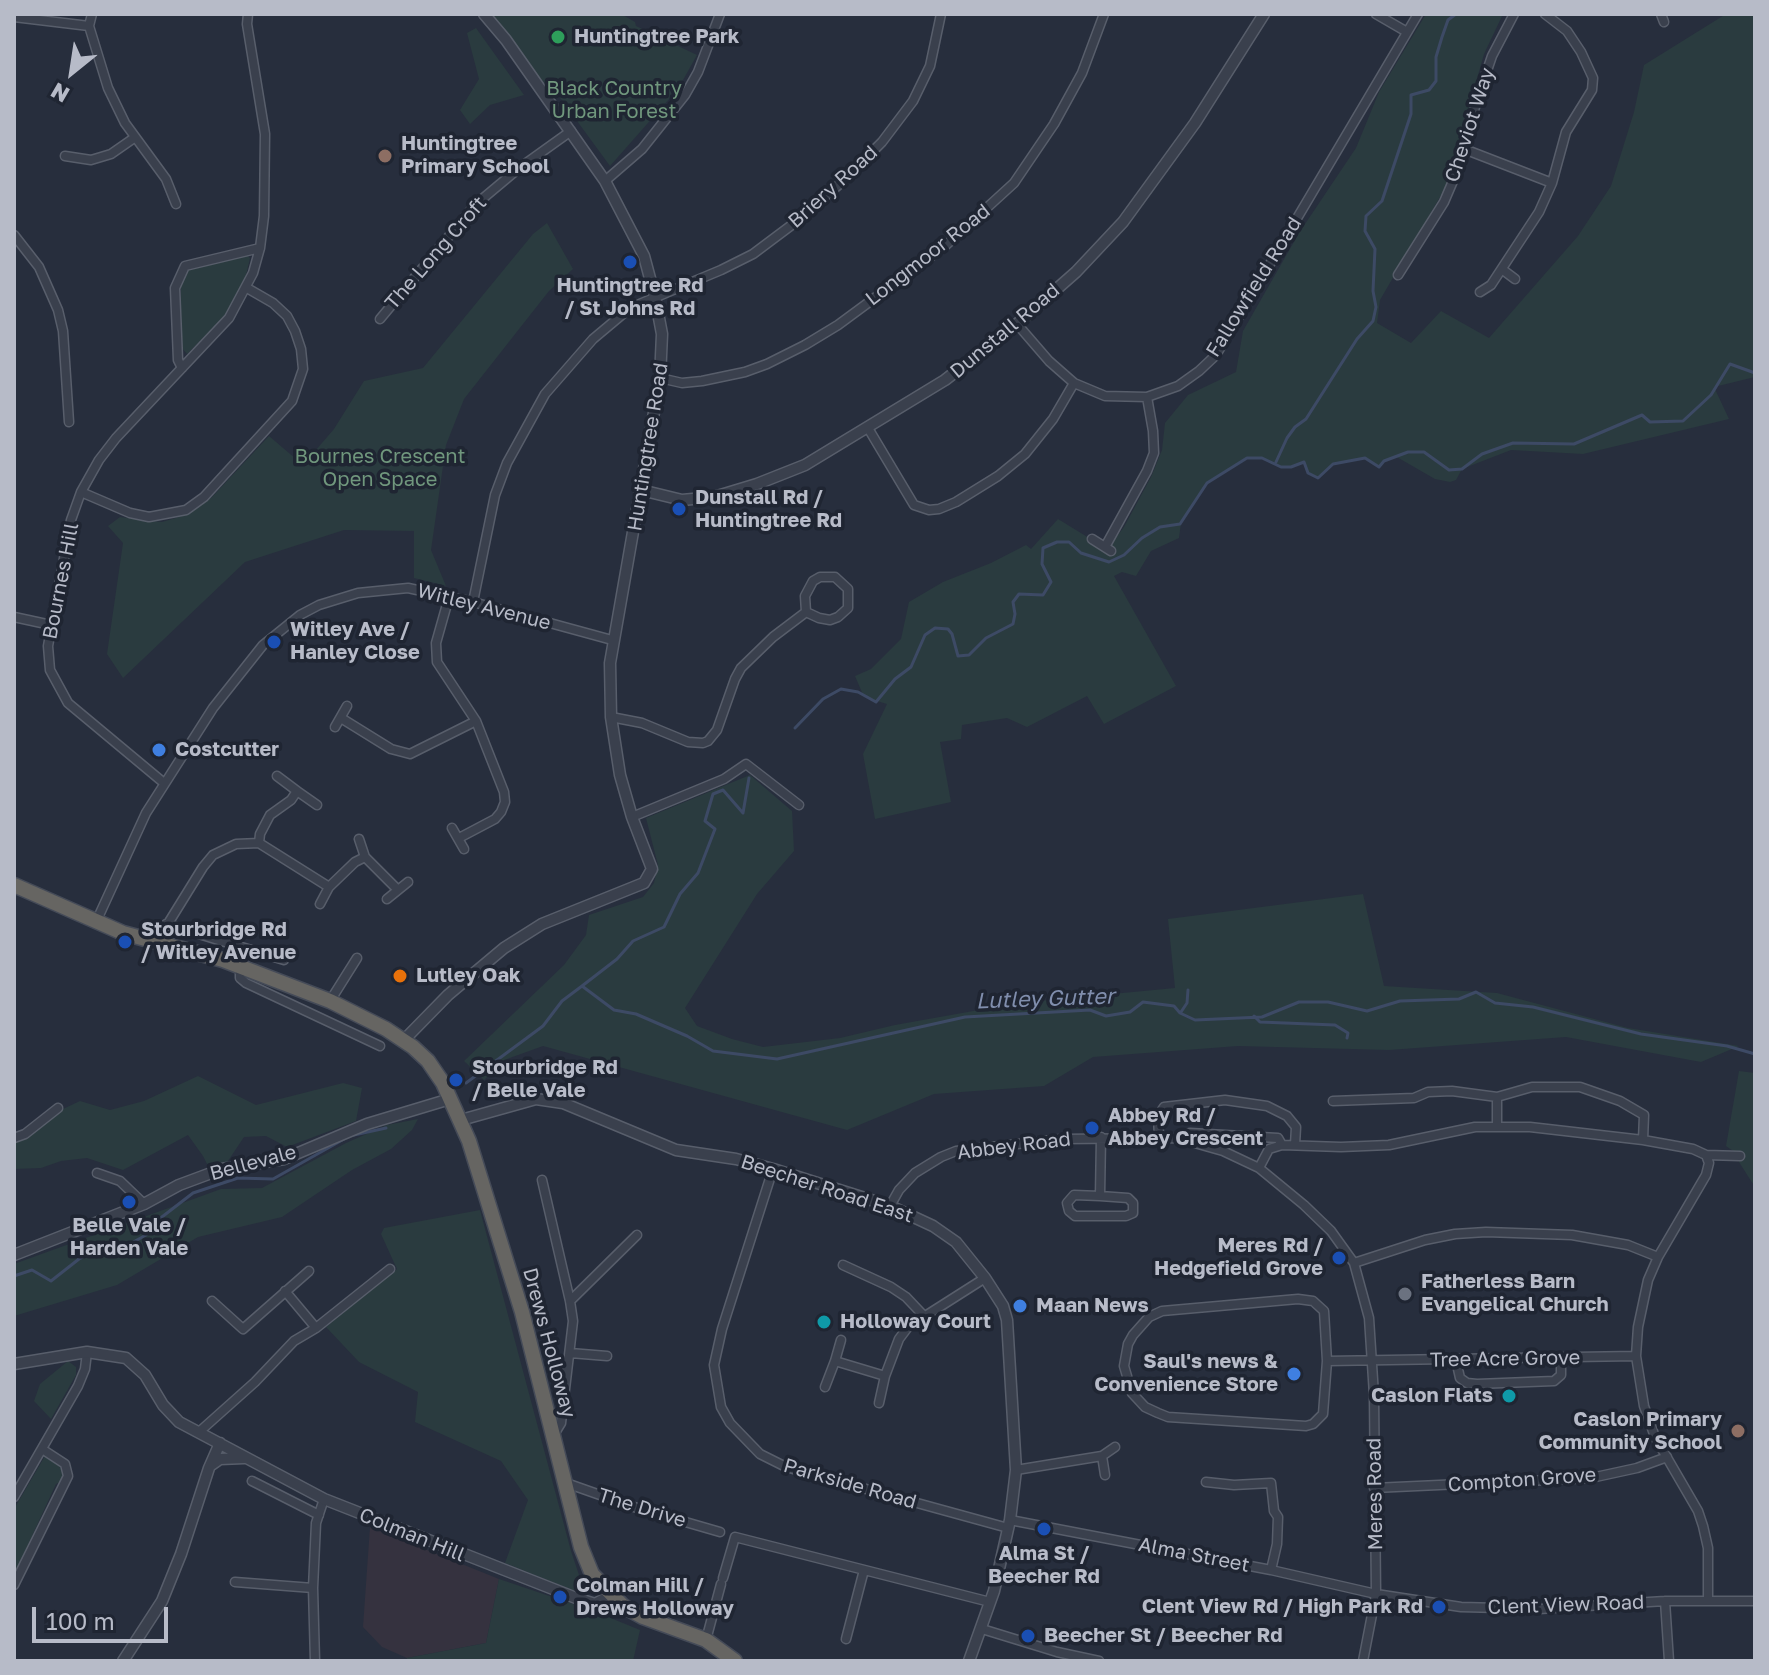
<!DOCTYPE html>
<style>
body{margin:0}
#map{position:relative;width:1769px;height:1675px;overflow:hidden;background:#272e3d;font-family:"Golos Text",sans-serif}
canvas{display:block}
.frame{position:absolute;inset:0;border:16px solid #b7bbc8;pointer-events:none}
.north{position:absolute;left:32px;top:32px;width:80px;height:80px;-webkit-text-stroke:6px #1f2532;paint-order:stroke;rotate:210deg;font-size:22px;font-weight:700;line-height:32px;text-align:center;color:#b7bbc8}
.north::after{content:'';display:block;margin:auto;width:28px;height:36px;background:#b7bbc8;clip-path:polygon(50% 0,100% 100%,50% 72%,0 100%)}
.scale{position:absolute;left:32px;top:1607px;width:136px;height:36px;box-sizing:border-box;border:4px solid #b7bbc8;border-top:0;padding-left:10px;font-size:24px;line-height:28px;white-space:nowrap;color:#b7bbc8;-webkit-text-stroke:6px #1f2532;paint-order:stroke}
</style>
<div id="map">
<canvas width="1769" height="1675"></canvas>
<div class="frame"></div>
<div class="north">N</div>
<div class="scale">100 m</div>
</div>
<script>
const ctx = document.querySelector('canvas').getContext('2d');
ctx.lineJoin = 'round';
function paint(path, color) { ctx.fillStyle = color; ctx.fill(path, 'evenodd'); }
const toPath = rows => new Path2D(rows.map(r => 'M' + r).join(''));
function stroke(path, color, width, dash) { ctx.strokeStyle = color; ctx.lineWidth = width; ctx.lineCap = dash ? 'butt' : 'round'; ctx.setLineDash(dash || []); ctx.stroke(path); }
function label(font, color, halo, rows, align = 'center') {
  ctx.font = font + ' "Golos Text",sans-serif'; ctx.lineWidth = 7; ctx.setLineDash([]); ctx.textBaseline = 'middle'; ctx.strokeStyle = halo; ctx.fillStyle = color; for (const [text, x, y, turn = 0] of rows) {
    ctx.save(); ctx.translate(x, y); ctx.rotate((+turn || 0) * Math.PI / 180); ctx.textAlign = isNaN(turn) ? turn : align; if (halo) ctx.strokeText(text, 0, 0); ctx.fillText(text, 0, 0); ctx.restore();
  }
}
const medical = toPath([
 [370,1527,499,1579,486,1643,407,1658,382,1647,363,1627]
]);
const green = toPath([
 [489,14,621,14,635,22,636,26,697,55,678,89,610,166,558,95,535,74,511,39],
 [1426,14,1503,14,1484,54,1447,185,1380,300,1377,323,1411,343,1441,311,1489,338,1578,236,1611,186,1634,112,1644,65,1726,14,1755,14,1755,377,1714,387,1729,419,1583,454,1511,450,1462,469,1456,480,1450,482,1435,479,1395,456,1384,461,1379,467,1365,459,1333,464,1318,478,1308,473,1303,462,1291,467,1281,467,1262,458,1247,459,1207,483,1181,523,1179,538,1151,551,1136,576,1122,572,1114,576,1176,686,1104,724,1087,696,1027,727,1007,718,962,725,961,739,940,742,951,802,875,819,863,754,887,704,864,697,855,676,871,669,901,639,909,602,943,582,991,563,1026,545,1031,549,1058,519,1107,549,1124,527,1151,477,1162,450,1165,423,1188,395,1236,372,1243,331,1299,233,1356,148,1379,92],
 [476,28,524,95,490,105,470,124,460,110,479,79,467,33],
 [547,223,573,269,549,291,464,399,446,445,431,550,446,586,414,578,414,531,344,530,245,562,123,678,107,654,123,543,108,526,120,517,162,522,189,514,212,497,269,436,303,465,334,429,364,381,423,368,533,234],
 [247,255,250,258,244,284,226,315,187,354,181,347,181,277,190,268],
 [750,775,792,811,794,851,757,894,685,1008,697,1026,732,1039,763,1047,840,1038,895,1025,1018,1003,1175,988,1168,919,1363,894,1384,986,1497,993,1628,1028,1739,1046,1701,1062,1566,1037,1389,1050,1238,1046,1093,1057,1044,1086,934,1094,847,1130,543,1046,507,1059,484,1080,464,1061,564,965,586,935,589,915,643,897,654,883,658,865,646,818],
 [1739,1071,1755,1073,1755,1183,1753,1184,1739,1162,1740,1156,1726,1146],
 [198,1076,256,1105,343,1083,362,1088,356,1121,287,1147,266,1136,244,1137,226,1164,211,1172,203,1156,188,1135,123,1170,87,1158,61,1161,41,1168,14,1169,14,1144,30,1135,63,1109,80,1101,110,1110,144,1101],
 [418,1119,412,1130,391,1149,352,1170,282,1217,198,1237,117,1285,14,1316,14,1264,221,1189,262,1188,346,1143,387,1125],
 [480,1210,571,1551,583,1587,575,1591,505,1563,528,1500,501,1461,415,1422,418,1392,359,1362,326,1327,397,1269,381,1234,384,1228],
 [68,1361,76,1367,76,1375,51,1419,34,1401,40,1384],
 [45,1456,54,1460,63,1471,63,1481,56,1484,14,1575,14,1509],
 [499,1579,591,1610,640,1630,633,1661,407,1661,407,1658,486,1643]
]);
const stream = toPath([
 [1276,462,1287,438,1295,427,1306,419,1357,339,1373,321,1376,307,1373,291,1375,249,1365,231,1366,216,1382,201,1411,114,1411,95,1429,90,1436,81,1436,57,1442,37,1448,20,1456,14],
 [795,728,823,699,841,689,858,692,876,702,895,679,911,667,925,635,935,628,948,629,952,634,958,656,969,655,986,638,1013,624,1015,614,1013,602,1019,594,1043,595,1051,582,1042,564,1043,548,1057,542,1069,542,1081,553,1109,562,1124,555,1142,538,1160,527,1180,524,1207,483,1247,458,1262,458,1281,467,1291,467,1304,462,1308,473,1318,478,1333,464,1365,458,1379,467,1384,461,1408,452,1424,452,1449,470,1462,469,1482,454,1513,443,1574,444,1642,415,1650,422,1683,421,1711,395,1730,364,1755,373],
 [582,986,617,959,633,941,664,927,680,894,698,873,715,829,705,821,713,794,723,790,743,813,749,778],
 [1181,1012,1187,1003,1188,990],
 [1254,1016,1260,1022,1335,1025,1348,1033,1347,1038],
 [466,1083,543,1026,562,1001,582,986,614,1010,636,1014,687,1036,713,1051,777,1059,965,1017,1090,1010,1106,1016,1130,1012,1143,1002,1174,1006,1180,1013,1195,1020,1262,1017,1299,1002,1328,1002,1367,1011,1400,1001,1459,999,1476,992,1495,1003,1533,1007,1641,1034,1727,1046,1755,1054],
 [354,1135,386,1128],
 [14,1276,32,1270,51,1281,79,1259,93,1252,112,1254,146,1235,158,1220,193,1193,238,1178,273,1179,344,1139]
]);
const minor = toPath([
 [1376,14,1407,32],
 [1661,14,1664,22],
 [14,17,89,26,108,88,125,123,166,179,176,204],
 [89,26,92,14],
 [1464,149,1552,183],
 [65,156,91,160,111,154,134,138],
 [605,181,642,149,685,95,698,72,720,14],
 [14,235,39,267,58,310,63,331,69,422],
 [1503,270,1515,279],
 [1398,275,1444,202,1456,174,1477,100,1492,56,1514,14],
 [1480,292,1491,285,1539,212,1552,183,1566,132,1592,90,1593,78,1581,52,1567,31,1545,14],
 [380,319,475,205,518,169,571,131],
 [1017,324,1049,361,1074,383,1105,396,1147,397,1178,386,1199,371,1216,355,1418,14],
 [182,368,178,360,175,288,185,266,260,248],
 [660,378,682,383,702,381,745,372,767,364,805,345,838,325,945,246,1014,183,1054,124,1082,73,1104,14],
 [868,428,914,505,929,510,939,509,956,502,998,476,1025,454,1053,419,1074,383],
 [81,492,130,513,149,517,186,510,204,497,292,401,303,369,301,349,295,331,287,316,273,303,247,288],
 [1092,539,1111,551],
 [1105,547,1147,471,1154,453,1153,431,1147,397],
 [449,597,436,643,437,662,476,721,504,792,505,802,501,812,495,819,459,838],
 [473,602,495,495,507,463,545,394,593,339,630,308,721,270,753,254,793,224,842,182,882,142,913,101,930,66,941,14],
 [14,617,51,625],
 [611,717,642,723,688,742,703,743,708,741,717,730,735,679,741,668,773,637,806,612,805,596,813,581,820,577,835,577,848,589,848,608,838,617,830,620,819,618,806,612],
 [341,718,391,749,410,754,476,721],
 [335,727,347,706],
 [277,776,297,791],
 [164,783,68,703,50,670,48,646,71,520,81,492,99,460,116,438,229,318,253,273,260,248,264,216,265,134,247,24,248,14],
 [632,817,724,779,746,764,799,805],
 [452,828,464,849],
 [359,839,365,857],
 [259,843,260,834,270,815,291,800,297,791,317,805],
 [387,899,408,882],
 [320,904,329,887],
 [96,922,146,813,213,708,263,645,300,615,319,605,358,593,408,588,473,602,612,640],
 [166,924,284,960],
 [156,943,203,867,213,855,236,844,259,843,329,887,355,862,365,857,397,889],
 [240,966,240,978,246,983,380,1046],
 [330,1001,357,958],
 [1333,1101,1414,1098,1428,1092,1452,1091,1497,1097],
 [1497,1126,1497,1097,1532,1087,1580,1087,1620,1101,1644,1115,1643,1140],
 [14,1138,25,1134,58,1108],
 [1159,1138,1158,1116,1164,1107,1225,1100,1267,1106,1287,1116,1296,1127,1295,1145],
 [1177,1138,1223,1151,1259,1168,1304,1205,1331,1231,1354,1263,1369,1318,1374,1395,1376,1594,1363,1661],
 [1706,1155,1709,1163,1706,1175,1658,1257,1648,1280,1638,1327,1636,1356,1644,1406,1655,1437,1698,1511,1703,1526,1708,1548,1708,1600],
 [1259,1168,1269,1149,1282,1145],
 [773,1169,722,1329,714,1365,721,1407,730,1423,760,1454,786,1467,1008,1528],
 [97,1173,120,1181,144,1204],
 [542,1180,570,1301,573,1321,561,1423,553,1436],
 [1100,1196,1074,1195,1067,1203,1069,1211,1075,1216,1126,1216,1133,1213,1133,1203,1128,1198,1100,1196,1101,1137],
 [890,1206,899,1190,915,1173,941,1157,956,1151,1061,1139,1177,1138,1190,1133,1278,1138,1282,1145,1341,1147,1389,1145,1475,1127,1530,1127,1643,1140,1693,1149,1706,1155,1740,1156],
 [1354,1263,1425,1240,1455,1234,1486,1232,1572,1235,1628,1245,1658,1257],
 [843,1265,891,1287,906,1297,924,1316],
 [285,1291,316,1328],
 [212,1301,243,1329,309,1271],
 [570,1301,637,1235],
 [841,1340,835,1361,885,1376],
 [570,1353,607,1356],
 [1456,1360,1460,1378,1467,1383,1477,1384,1554,1381,1561,1375,1561,1357],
 [1327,1361,1324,1311,1313,1301,1298,1299,1162,1311,1149,1317,1133,1335,1128,1344,1124,1366,1132,1393,1145,1407,1158,1413,1168,1417,1306,1426,1313,1424,1323,1414,1327,1361,1636,1356],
 [825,1387,835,1361],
 [879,1403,885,1376,899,1339,908,1327,985,1278],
 [199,1432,255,1382,294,1341,316,1328,390,1269],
 [1016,1470,1102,1456],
 [1105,1475,1102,1456,1115,1447],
 [252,1481,319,1515],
 [1206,1482,1234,1485,1271,1483,1274,1511,1278,1517,1277,1544,1271,1570],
 [566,1483,637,1508,720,1532],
 [1374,1488,1591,1478,1637,1468,1667,1457],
 [14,1497,78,1386,85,1369,87,1352],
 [1010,1520,1271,1570,1376,1594,1461,1607,1539,1609,1665,1601,1755,1601],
 [723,1578,735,1537,990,1602],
 [235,1582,313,1588],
 [14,1585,68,1476,65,1464,42,1449],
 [1665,1601,1669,1661],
 [982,1629,1057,1652,1099,1661],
 [846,1639,864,1570],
 [706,1640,721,1584],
 [315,1661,313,1588,316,1523,324,1499]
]);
const tertiary = toPath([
 [641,490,682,500,714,497,757,484,805,465,945,380,1017,324,1076,272,1123,222,1195,123,1264,14],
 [404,1040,448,995,504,948,542,924,644,883,652,869,632,817,620,775,611,717,610,663,660,378,662,334,655,297,644,256,605,181,506,40,484,14],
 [461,1120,536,1099,563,1103,676,1150,736,1159,773,1169,890,1206,933,1226,956,1242,985,1278,1003,1306,1007,1320,1016,1470,1010,1520,994,1591,969,1661],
 [14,1255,144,1204,179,1185,222,1169,284,1159,367,1124,450,1099],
 [14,1364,87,1352,126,1358,145,1375,163,1405,179,1422,324,1499,576,1598,595,1604,610,1596],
 [210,1466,220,1459,244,1458],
 [123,1661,162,1601,181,1554,209,1468,220,1443]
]);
const trunk = toPath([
 [14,885,123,933,223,960,330,1001,386,1029,413,1047,428,1061,443,1083,469,1141,522,1312,581,1547,592,1574,623,1606,643,1617,706,1640,735,1661]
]);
const markers = [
 [558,37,8,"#2e9e5b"],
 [385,156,8,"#8d6e63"],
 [630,262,8,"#1a4fb4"],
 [679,509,8,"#1a4fb4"],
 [274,642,8,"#1a4fb4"],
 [159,750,8,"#3f7fe0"],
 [125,942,8,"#1a4fb4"],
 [400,976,8,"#e8710a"],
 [456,1080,8,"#1a4fb4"],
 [1092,1128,8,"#1a4fb4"],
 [129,1202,8,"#1a4fb4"],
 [1339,1258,8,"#1a4fb4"],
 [1405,1294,8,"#6b7280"],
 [1020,1306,8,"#3f7fe0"],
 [824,1322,8,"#0f9aa8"],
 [1294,1374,8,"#3f7fe0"],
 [1509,1396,8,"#0f9aa8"],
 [1738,1431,8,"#8d6e63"],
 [1044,1529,8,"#1a4fb4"],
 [560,1597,8,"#1a4fb4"],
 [1439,1607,8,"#1a4fb4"],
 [1028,1636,8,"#1a4fb4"]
];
const poiNames = [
 ["Huntingtree Park",574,37],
 ["Huntingtree",401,144],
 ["Primary School",401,167],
 ["Huntingtree Rd",630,286,"center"],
 ["/ St Johns Rd",630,309,"center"],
 ["Dunstall Rd /",695,498],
 ["Huntingtree Rd",695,521],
 ["Witley Ave /",290,630],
 ["Hanley Close",290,653],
 ["Costcutter",175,750],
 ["Stourbridge Rd",141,930],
 ["/ Witley Avenue",141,953],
 ["Lutley Oak",416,976],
 ["Stourbridge Rd",472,1068],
 ["/ Belle Vale",472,1091],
 ["Abbey Rd /",1108,1116],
 ["Abbey Crescent",1108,1139],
 ["Belle Vale /",129,1226,"center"],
 ["Harden Vale",129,1249,"center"],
 ["Meres Rd /",1323,1246,"right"],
 ["Hedgefield Grove",1323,1269,"right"],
 ["Fatherless Barn",1421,1282],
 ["Evangelical Church",1421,1305],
 ["Maan News",1036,1306],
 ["Holloway Court",840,1322],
 ["Saul's news &",1278,1362,"right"],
 ["Convenience Store",1278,1385,"right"],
 ["Caslon Flats",1493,1396,"right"],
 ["Caslon Primary",1722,1420,"right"],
 ["Community School",1722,1443,"right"],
 ["Alma St /",1044,1554,"center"],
 ["Beecher Rd",1044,1577,"center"],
 ["Colman Hill /",576,1586],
 ["Drews Holloway",576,1609],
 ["Clent View Rd / High Park Rd",1423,1607,"right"],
 ["Beecher St / Beecher Rd",1044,1636]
];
const parkNames = [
 ["Black Country",614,89],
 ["Urban Forest",614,112],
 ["Bournes Crescent",380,457],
 ["Open Space",380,480]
];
const streetNames = [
 ["Cheviot Way",1470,125,-72],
 ["Briery Road",833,187,-42],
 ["The Long Croft",436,253,-49],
 ["Longmoor Road",928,255,-38],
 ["Fallowfield Road",1254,287,-58],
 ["Dunstall Road",1005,331,-40],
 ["Huntingtree Road",648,447,-81],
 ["Bournes Hill",61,581,-79],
 ["Witley Avenue",484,607,14],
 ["Abbey Road",1014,1146,-7],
 ["Bellevale",253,1163,-15],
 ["Beecher Road East",827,1189,18],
 ["Drews Holloway",549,1343,75],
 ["Tree Acre Grove",1505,1359,-1],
 ["Compton Grove",1522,1480,-4],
 ["Parkside Road",850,1484,16],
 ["Meres Road",1375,1494,-91],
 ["The Drive",642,1508,17],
 ["Colman Hill",412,1535,22],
 ["Alma Street",1194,1555,11],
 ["Clent View Road",1566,1605,-2]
];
const waterNames = [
 ["Lutley Gutter",1045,999,-2]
];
paint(medical, '#35323f');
paint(green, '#2a3b3f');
stroke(stream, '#3d4a65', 3);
stroke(minor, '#585e6b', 11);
stroke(tertiary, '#585e6b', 13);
stroke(trunk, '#454b58', 17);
stroke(minor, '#3a404d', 8);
stroke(tertiary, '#3a404d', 10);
stroke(trunk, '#666562', 14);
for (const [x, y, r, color] of markers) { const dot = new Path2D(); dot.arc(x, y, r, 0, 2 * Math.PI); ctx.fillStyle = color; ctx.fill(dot); stroke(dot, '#1f2532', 3); }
label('bold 20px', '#b7bbc8', '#1f2532', poiNames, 'left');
label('20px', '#70977d', '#1f2532', parkNames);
label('20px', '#b7bbc8', '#1f2532', streetNames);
label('italic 22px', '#808ead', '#1f2532', waterNames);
</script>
